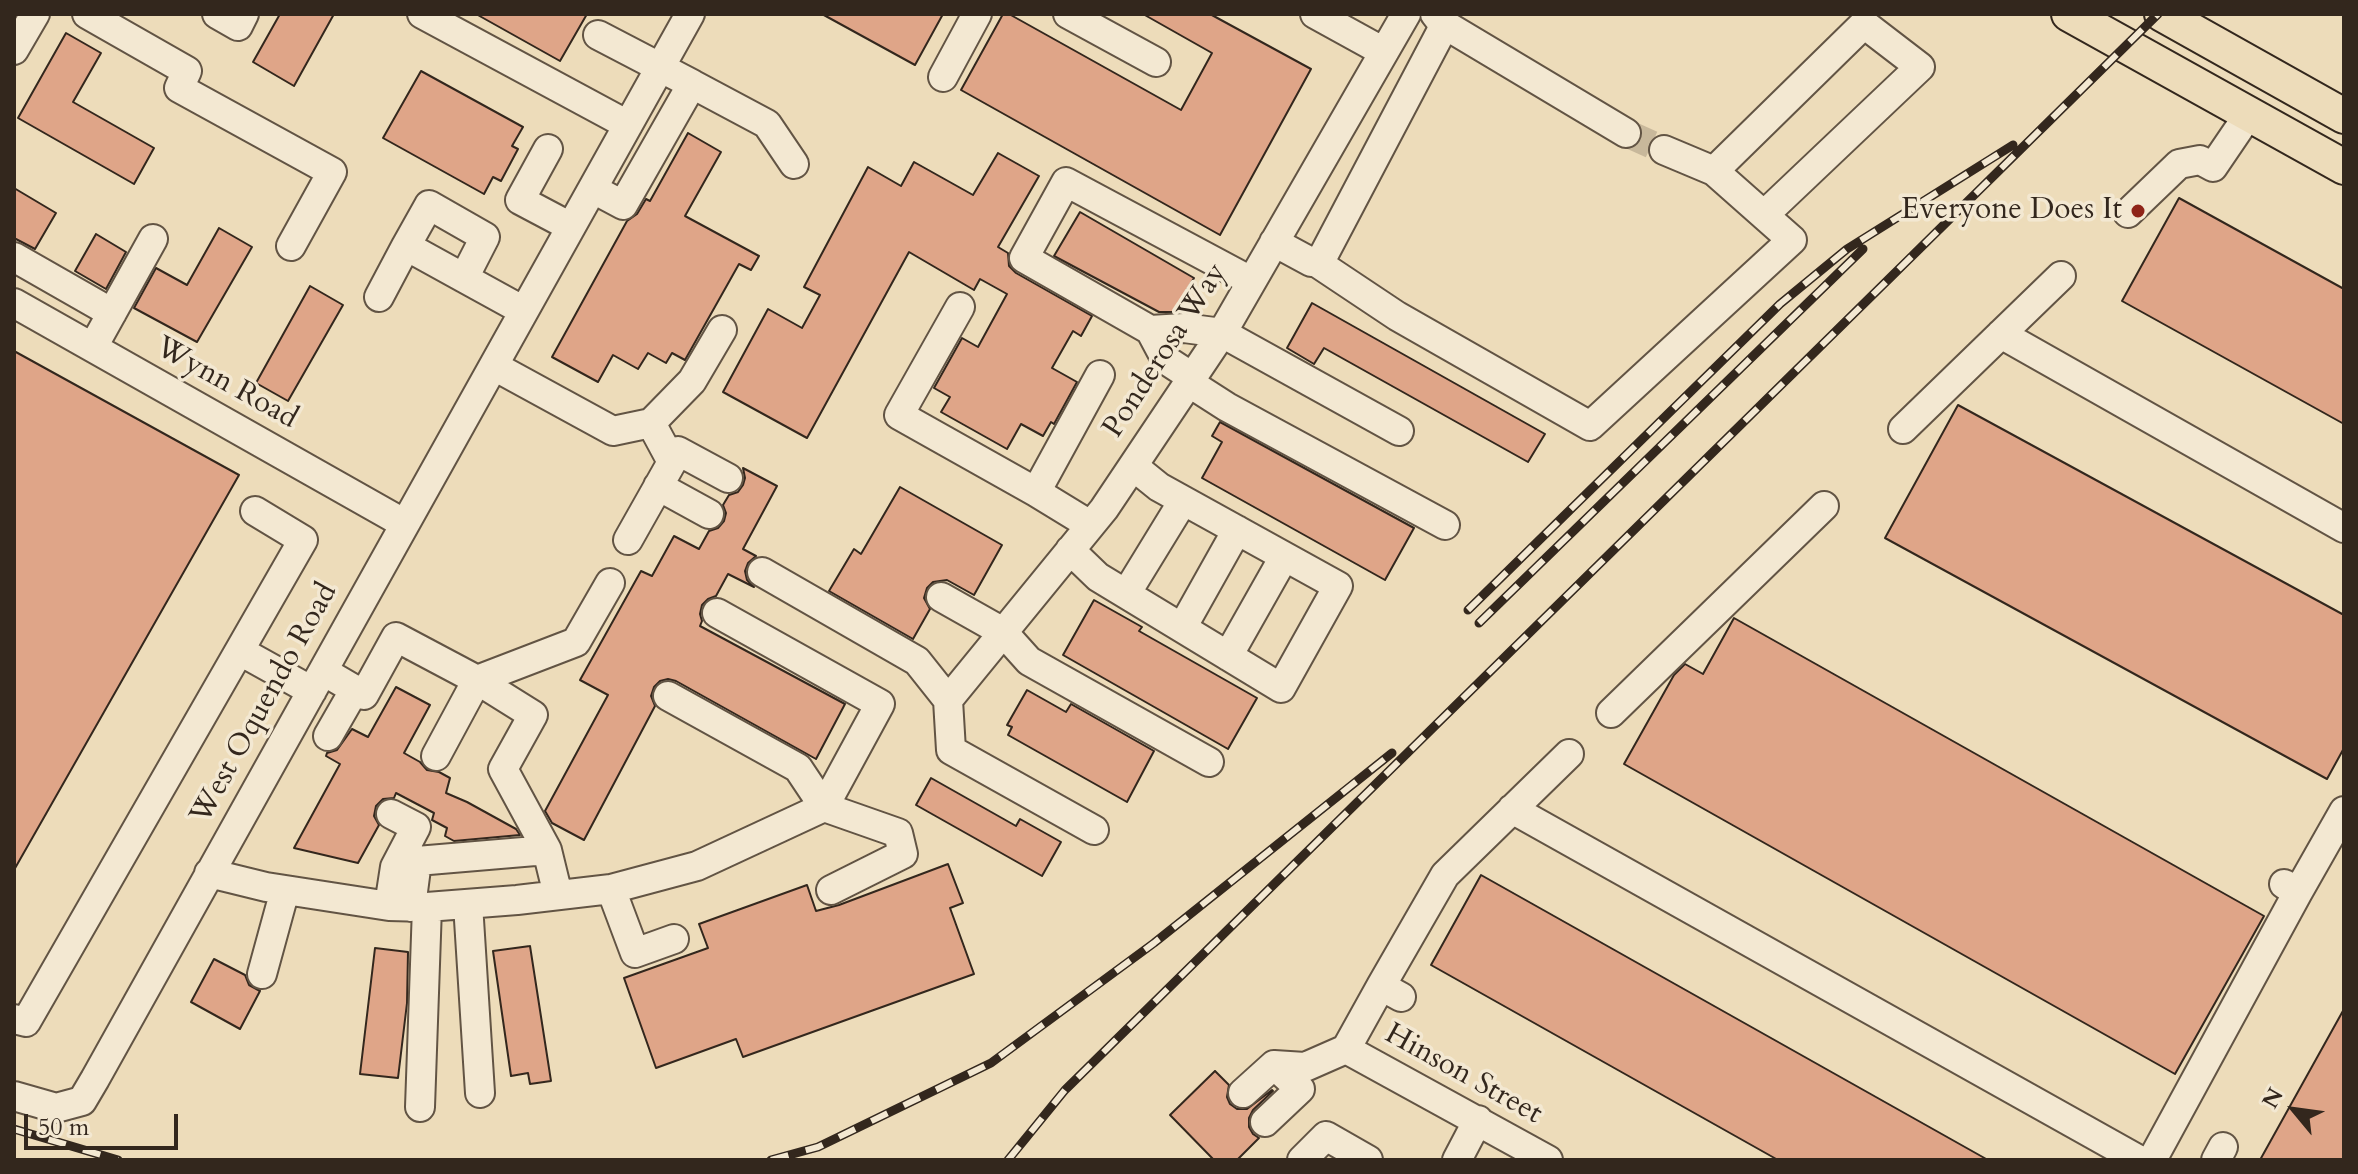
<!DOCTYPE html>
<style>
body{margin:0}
#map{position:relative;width:2358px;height:1174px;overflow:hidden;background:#eddcba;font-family:Cardo,serif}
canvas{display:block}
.frame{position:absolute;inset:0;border:16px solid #33271d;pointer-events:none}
.north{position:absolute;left:2254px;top:1070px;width:80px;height:80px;-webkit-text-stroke:6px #f3e8d2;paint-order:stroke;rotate:299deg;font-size:22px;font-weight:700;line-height:32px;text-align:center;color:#33271d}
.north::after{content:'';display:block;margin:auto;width:28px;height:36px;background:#33271d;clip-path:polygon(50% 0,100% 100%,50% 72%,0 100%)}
.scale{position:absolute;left:24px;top:1114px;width:154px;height:36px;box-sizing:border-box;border:4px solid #33271d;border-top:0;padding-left:10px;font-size:24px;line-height:28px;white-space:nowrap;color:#33271d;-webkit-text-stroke:6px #f3e8d2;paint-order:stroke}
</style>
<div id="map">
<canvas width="2358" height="1174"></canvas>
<div class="frame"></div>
<div class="north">N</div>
<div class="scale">50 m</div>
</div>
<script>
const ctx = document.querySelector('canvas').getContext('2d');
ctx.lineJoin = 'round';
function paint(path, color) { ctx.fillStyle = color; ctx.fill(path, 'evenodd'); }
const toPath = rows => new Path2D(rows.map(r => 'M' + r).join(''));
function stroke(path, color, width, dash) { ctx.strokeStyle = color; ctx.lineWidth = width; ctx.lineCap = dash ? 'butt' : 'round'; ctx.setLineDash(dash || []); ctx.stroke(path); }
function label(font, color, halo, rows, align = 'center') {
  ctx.font = font + ' Cardo,serif'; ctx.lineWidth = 7; ctx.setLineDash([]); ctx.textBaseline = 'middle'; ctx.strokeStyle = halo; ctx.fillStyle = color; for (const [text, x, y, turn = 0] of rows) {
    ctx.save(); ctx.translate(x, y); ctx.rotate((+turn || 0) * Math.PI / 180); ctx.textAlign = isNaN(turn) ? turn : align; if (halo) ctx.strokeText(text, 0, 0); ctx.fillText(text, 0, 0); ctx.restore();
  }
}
const building = toPath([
 [280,14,334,14,294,86,253,62,280,14],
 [476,14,587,14,560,61,476,14],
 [822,14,943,14,915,65,822,14],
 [1003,14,1009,14,1181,110,1212,53,1143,14,1210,14,1311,69,1220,235,961,90,1003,14],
 [66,33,101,53,73,102,154,148,134,184,18,118,66,33],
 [421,71,523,127,512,146,518,149,501,181,493,177,484,194,383,138,421,71],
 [688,133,721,152,685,216,759,256,751,270,739,264,685,360,672,353,666,363,648,353,638,369,613,355,598,382,552,357,627,221,637,214,646,199,650,201,688,133],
 [998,153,1039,176,998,247,1008,253,1009,266,1016,273,1092,316,1081,336,1073,331,1052,368,1077,382,1054,424,1051,422,1043,436,1021,424,1007,449,941,412,950,397,934,388,962,338,978,347,1007,294,980,279,974,290,909,252,807,438,723,392,768,309,802,328,820,295,804,287,868,167,901,186,914,162,973,195,998,153],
 [14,188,56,213,35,249,14,238,14,188],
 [2179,198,2344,289,2344,424,2122,301,2179,198],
 [1080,212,1194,278,1174,312,1159,312,1054,256,1080,212],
 [219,228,252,247,197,342,134,308,156,268,187,285,219,228],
 [96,234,126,252,106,289,75,271,96,234],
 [310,286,343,305,288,401,256,383,310,286],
 [1312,303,1545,434,1528,462,1324,348,1314,364,1287,348,1312,303],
 [14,351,239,475,14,870,14,351],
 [1958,405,2344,615,2344,748,2327,779,1885,538,1958,405],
 [1220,422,1414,528,1385,580,1202,478,1222,442,1212,436,1220,422],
 [743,468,777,486,743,549,756,556,748,563,745,571,747,580,754,587,728,574,716,596,708,599,702,605,700,614,702,621,700,626,845,704,816,759,676,681,668,679,660,681,654,687,651,696,655,706,584,840,552,823,545,811,608,695,580,680,641,571,652,576,674,536,699,549,709,531,718,528,724,521,726,513,723,505,729,495,738,492,743,485,745,478,743,468],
 [900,487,1002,545,974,595,947,580,933,582,927,588,924,598,930,609,913,639,829,591,854,549,861,554,900,487],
 [1094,600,1142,627,1139,631,1257,698,1228,749,1063,655,1094,600],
 [1734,618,2264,916,2175,1074,1624,764,1674,675,1685,664,1703,674,1734,618],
 [396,687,430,705,404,753,420,762,427,770,439,772,450,778,446,793,467,802,516,829,520,835,454,841,445,836,447,828,432,820,434,813,396,793,394,798,383,799,376,806,374,816,379,825,358,863,294,848,340,764,326,756,327,753,337,750,352,729,368,737,396,687],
 [1027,690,1066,712,1071,704,1154,751,1127,802,1008,735,1012,727,1007,725,1027,690],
 [931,778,1016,826,1020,819,1061,842,1042,876,916,805,931,778],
 [948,864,963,903,950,908,974,974,743,1057,736,1039,656,1068,624,978,708,948,699,924,807,885,816,911,839,905,948,864],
 [1481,875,1988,1160,1778,1160,1431,965,1481,875],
 [530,946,551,1081,530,1084,528,1073,511,1076,493,951,530,946],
 [375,948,408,952,407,1003,398,1078,360,1074,375,948],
 [214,959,245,975,249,985,260,991,240,1029,191,1002,214,959],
 [2344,1009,2344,1160,2260,1160,2344,1009],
 [1215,1071,1229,1085,1227,1097,1230,1104,1237,1109,1247,1109,1272,1090,1273,1091,1253,1110,1249,1118,1249,1127,1253,1134,1259,1138,1237,1160,1214,1160,1170,1115,1215,1071]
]);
const minorTunnel = toPath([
 [1626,133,1664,150]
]);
const minor = toPath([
 [87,14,187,71,179,88,332,172,291,246],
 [217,14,238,26,244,14],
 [422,14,628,125],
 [1068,14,1156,62],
 [1315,14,1384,52],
 [1442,23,1626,133],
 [14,50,35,14],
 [943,77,977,14],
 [692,84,767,124,794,164],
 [548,149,520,200,571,227],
 [1714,171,1864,24,1920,67,1764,215],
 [593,189,623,205,692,84,598,35],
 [2128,213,2179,164,2200,160,2213,167,2249,114],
 [1274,242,1311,262,1316,262,1322,258,1441,32,1442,23,1435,14],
 [14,257,112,313],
 [1316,262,1397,316,1590,426,1792,240,1714,171,1664,150],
 [464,278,485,237,429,205,406,246,464,278,524,311],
 [379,297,406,246],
 [14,303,405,524],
 [960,307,899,415,1036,492,1090,525],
 [1150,330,1184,328,1222,333,1399,431],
 [2001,334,2344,528],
 [93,347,153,239],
 [494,366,613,431,651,423,692,381,722,330],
 [1192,377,1166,360,1150,330,1024,258,1066,182,1251,281],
 [1188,382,1227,407,1445,525],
 [1903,429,2061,276],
 [672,462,678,451,728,478],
 [658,486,709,514],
 [1036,492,1100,375],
 [628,540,672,462,651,423],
 [1070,550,1098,577,1281,688,1338,586,1159,487,1133,466],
 [762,572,917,661,948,700,951,750,1094,830],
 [1126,594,1183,501],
 [941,597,1003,632,1029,661,1209,762],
 [717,613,880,704,824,807],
 [1182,628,1237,530],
 [240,651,312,691],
 [1228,656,1284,557],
 [323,671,364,695,396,637,477,680,436,756],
 [477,680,533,715,503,769,547,850],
 [477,680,576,642,610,583],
 [668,696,798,768,824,807,898,833,903,854,831,890],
 [948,700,1104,509,1222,333,1406,14],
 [1611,713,1824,506],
 [328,736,355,689],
 [1512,809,2139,1160],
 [209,873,266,887,389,906,427,907,517,900,611,889,697,866,824,807],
 [611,889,635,953,674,939],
 [2298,892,2344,811],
 [468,904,480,1093],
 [389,906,395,867,416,827,391,814],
 [411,907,417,861,547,850,558,895],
 [262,974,285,890],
 [1381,986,1445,875,1569,754],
 [14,1019,26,1022,303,540,255,511],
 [1346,1049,1548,1160],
 [1243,1093,1274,1065,1305,1067,1346,1049,1381,986,1401,997],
 [14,1096,56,1108,82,1101,95,1079,690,14],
 [420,1107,427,907],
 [1265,1122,1300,1089,1274,1065],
 [1302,1160,1326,1136,1368,1160],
 [1457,1160,1478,1120],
 [2152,1160,2298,892,2284,884],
 [2216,1160,2223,1147]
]);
const major = toPath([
 [2069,14,2344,167],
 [2162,14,2344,116]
]);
const rail = toPath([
 [1468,610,1780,304,1847,249,2013,145],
 [1479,623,1863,249],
 [14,1129,118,1160],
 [771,1160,818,1147,991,1063,1154,943,1392,753],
 [1008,1160,1065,1090,2158,14]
]);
const markers = [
 [2138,211,8,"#8f2418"]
];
const poiNames = [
 ["Everyone Does It",2122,211]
];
const streetNames = [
 ["Ponderosa Way",1166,351,-57],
 ["Wynn Road",226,384,29],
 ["West Oquendo Road",265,704,-61],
 ["Hinson Street",1463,1075,29]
];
paint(building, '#dfa588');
stroke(building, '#33271d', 2);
stroke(minorTunnel, '#c8b89b', 28, [28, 14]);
stroke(minor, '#625444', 32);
stroke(major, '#33271d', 38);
stroke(minor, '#f3e8d2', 28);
stroke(major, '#eddcba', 34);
stroke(rail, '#33271d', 9);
stroke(rail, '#f3e8d2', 6, [18]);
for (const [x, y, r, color] of markers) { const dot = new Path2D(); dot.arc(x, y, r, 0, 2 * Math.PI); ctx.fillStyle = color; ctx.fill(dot); stroke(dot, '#f3e8d2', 3); }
label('30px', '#33271d', '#f3e8d2', poiNames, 'right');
label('30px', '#33271d', '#f3e8d2', streetNames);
</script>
